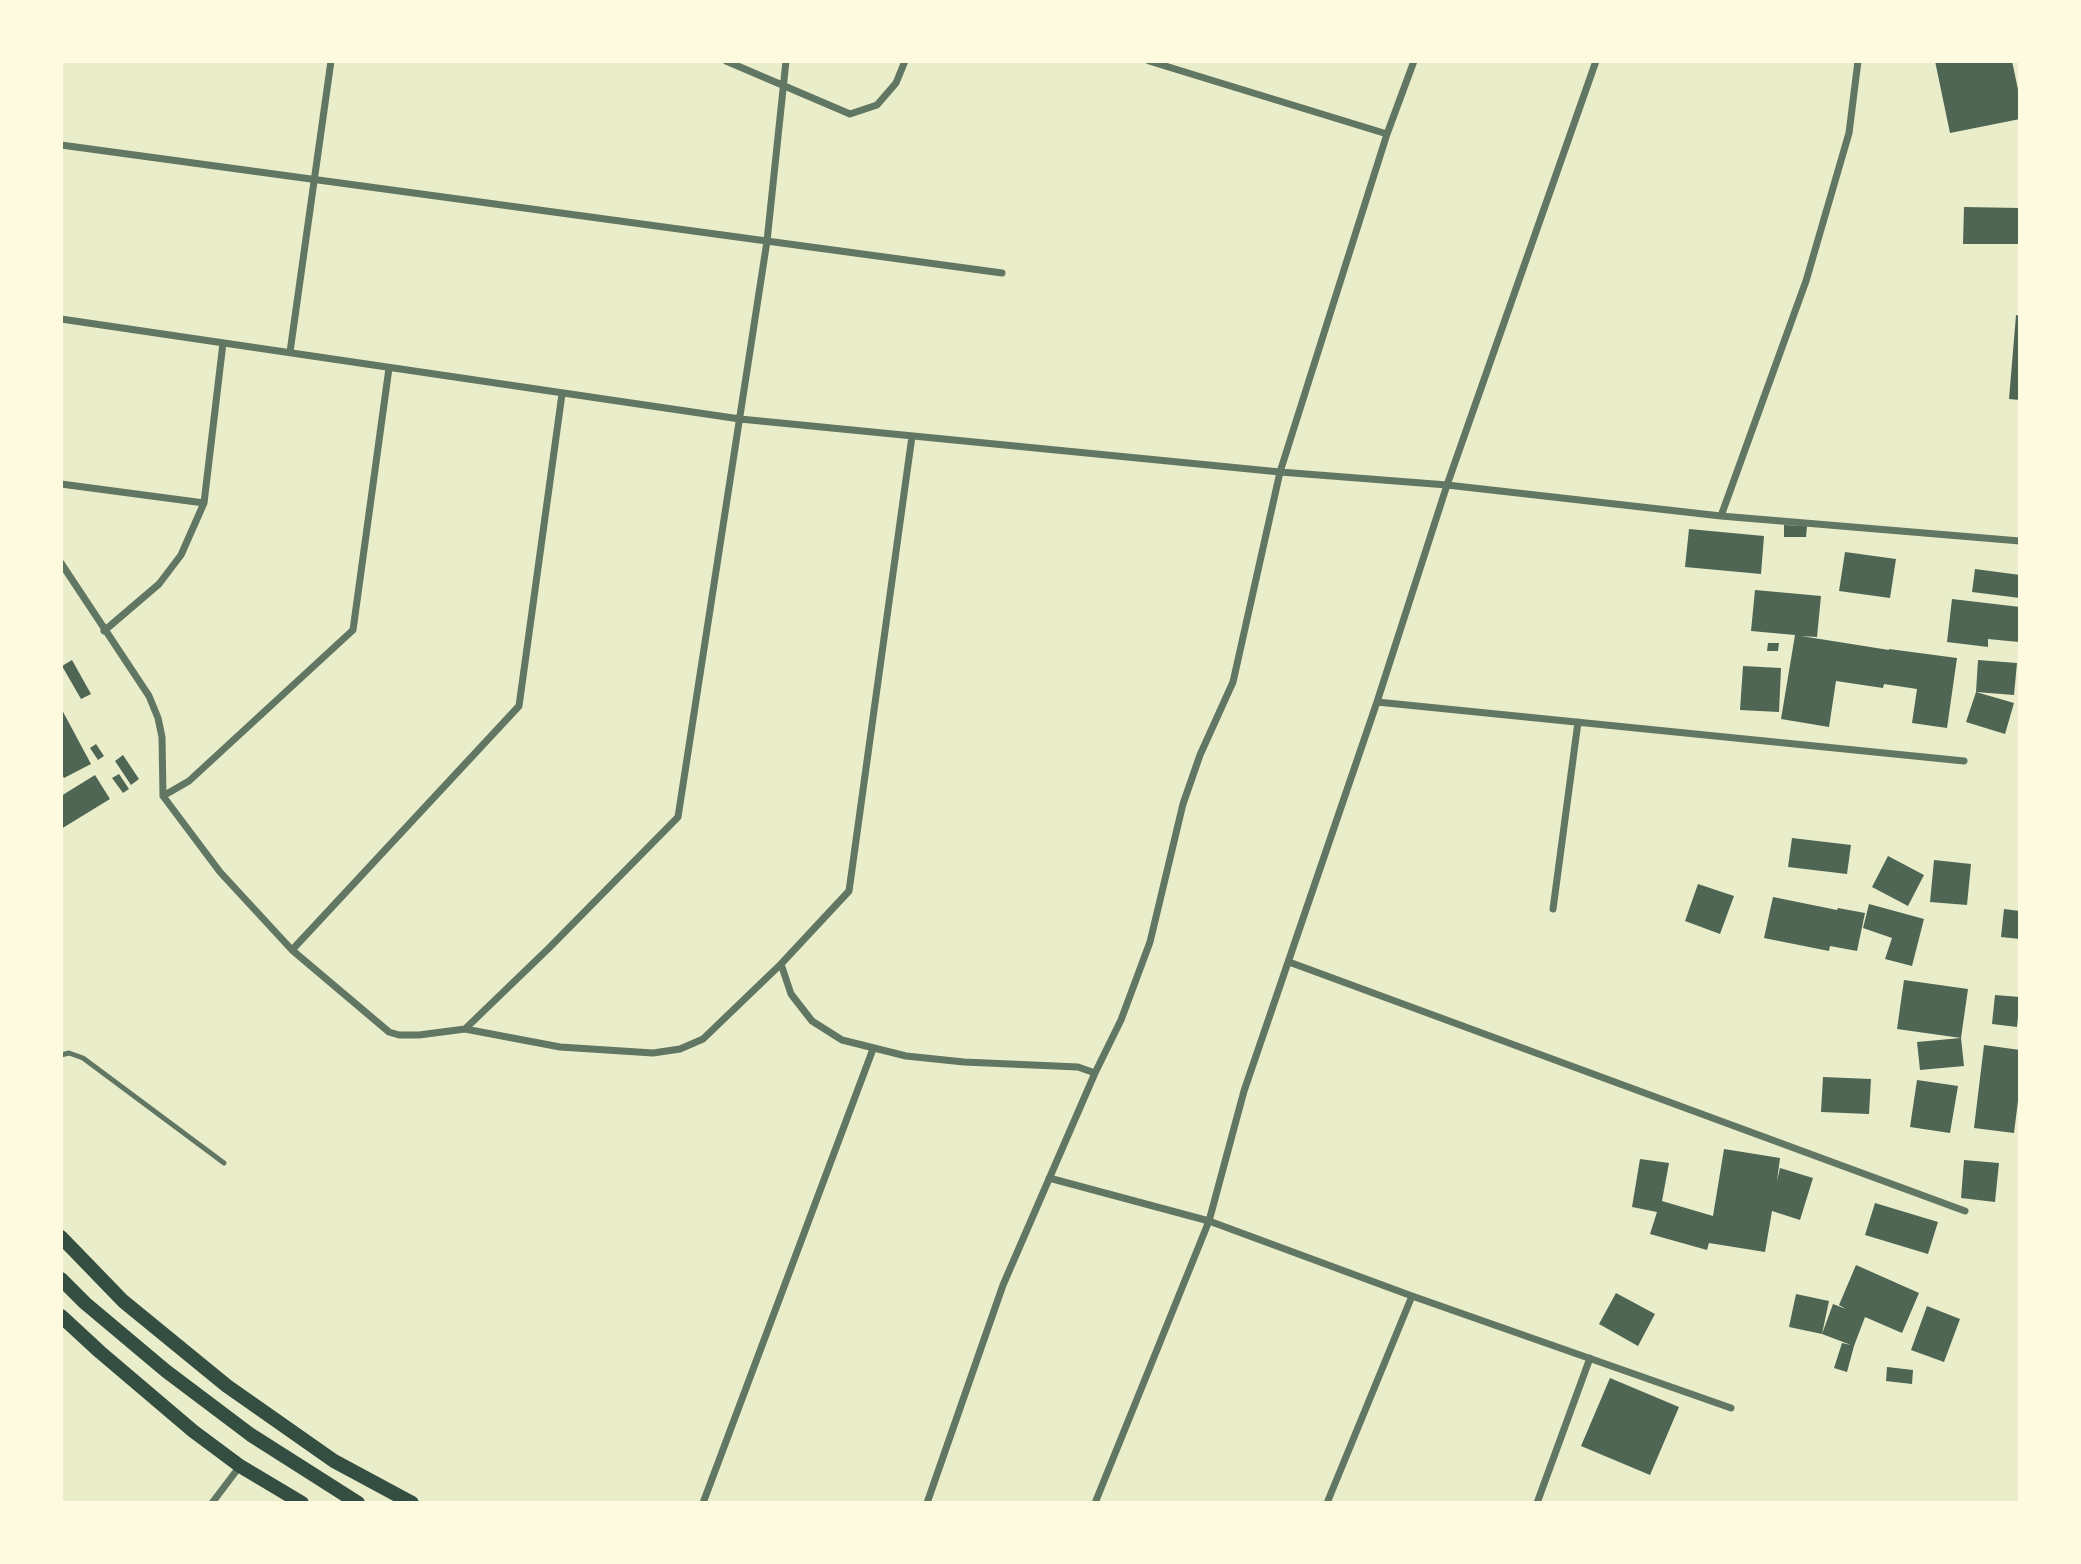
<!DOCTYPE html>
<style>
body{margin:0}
#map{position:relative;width:2081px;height:1564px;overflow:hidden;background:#e9edc9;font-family:"Archivo Narrow",sans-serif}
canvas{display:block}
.frame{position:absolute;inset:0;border:63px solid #fefae0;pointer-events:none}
</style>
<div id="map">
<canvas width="2081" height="1564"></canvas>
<div class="frame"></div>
</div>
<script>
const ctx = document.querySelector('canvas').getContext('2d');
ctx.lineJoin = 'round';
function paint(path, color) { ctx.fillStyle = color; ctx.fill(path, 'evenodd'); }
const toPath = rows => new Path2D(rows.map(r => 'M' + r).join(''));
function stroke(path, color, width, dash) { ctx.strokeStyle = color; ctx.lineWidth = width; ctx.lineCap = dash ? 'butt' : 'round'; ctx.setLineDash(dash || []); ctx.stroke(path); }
const building = toPath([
 [1935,61,2012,61,2020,99,2020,119,1950,133],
 [1964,207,2020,208,2020,244,1963,244],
 [2016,315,2020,316,2020,400,2009,399],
 [1784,525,1807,526,1806,537,1784,537],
 [1689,529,1764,536,1761,574,1685,567],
 [1845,552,1896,559,1890,598,1839,591],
 [1975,569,2020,575,2020,598,1972,592],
 [1755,590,1821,596,1817,637,1801,636,1889,650,1889,649,1957,658,1947,728,1912,723,1917,689,1884,684,1883,688,1836,681,1829,727,1781,719,1795,635,1751,631],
 [1952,599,2020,607,2019,642,1988,639,1988,647,1947,642],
 [1768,643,1779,643,1778,651,1767,651],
 [72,660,91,694,81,699,62,666],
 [1978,660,2017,663,2014,695,1976,692],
 [1743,666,1781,668,1779,712,1740,710],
 [1976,692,2014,703,2005,734,1966,722],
 [61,708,91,764,64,778,61,773],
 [96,744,104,756,98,760,90,748],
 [123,755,139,779,131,785,115,761],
 [119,774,129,789,123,793,112,778],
 [95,775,110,799,61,829,61,796],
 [1792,838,1851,845,1847,874,1788,867],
 [1888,856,1924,875,1908,906,1872,887],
 [1934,860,1971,864,1967,905,1930,902],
 [1698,884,1734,896,1720,934,1685,921],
 [1773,897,1837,910,1838,908,1865,913,1857,951,1830,946,1829,951,1764,938],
 [1869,904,1924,919,1912,966,1885,959,1892,938,1863,928],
 [2004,909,2020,911,2020,939,2001,937],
 [1904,980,1968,989,1961,1038,1897,1029],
 [1995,995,2020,997,2017,1027,1992,1024],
 [1961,1038,1964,1066,1920,1070,1917,1042],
 [1984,1045,2020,1050,2020,1085,2014,1133,1974,1128],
 [1823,1077,1871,1079,1869,1114,1821,1112],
 [1917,1080,1958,1086,1950,1133,1910,1127],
 [1724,1149,1780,1158,1777,1181,1780,1168,1813,1178,1800,1220,1772,1211,1765,1252,1709,1243,1707,1250,1650,1234,1657,1212,1632,1207,1640,1159,1669,1163,1662,1201,1713,1216],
 [1964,1160,1999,1163,1995,1202,1961,1198],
 [1875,1203,1938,1222,1928,1254,1865,1235],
 [1856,1265,1919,1293,1902,1333,1865,1317,1854,1346,1847,1372,1834,1368,1842,1343,1851,1345,1822,1334,1789,1327,1796,1294,1829,1301,1822,1334,1833,1304,1846,1309,1839,1305],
 [1616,1293,1655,1314,1638,1346,1599,1324],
 [1927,1306,1960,1319,1944,1362,1911,1350],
 [1887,1367,1913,1370,1912,1384,1886,1381],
 [1610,1378,1679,1407,1650,1475,1581,1446]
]);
const service = toPath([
 [61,1055,69,1053,83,1058,224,1163]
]);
const minor = toPath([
 [726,61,850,114,877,105,896,83,905,61],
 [1149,61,1387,134],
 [61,145,1002,273],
 [61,319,740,419,1280,472,1447,485,1721,516,2020,541],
 [290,352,331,61],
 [61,484,204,503],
 [1721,516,1806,281,1849,133,1858,61],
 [61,563,149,696,158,718,162,737,163,796,220,872,292,950,389,1032,399,1035,419,1035,465,1029,560,1047,653,1053,680,1049,703,1039,781,964,849,891,912,436],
 [104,631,159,584,181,555,204,503,223,343],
 [1377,702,1964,761],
 [163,796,189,781,353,630,389,368],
 [1553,909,1578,722],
 [292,950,519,706,562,394],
 [1289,962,1965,1211],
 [781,964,791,994,812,1021,842,1040,906,1056,964,1062,1078,1067,1095,1073],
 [465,1029,549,948,678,817,767,241,786,61],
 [1049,1178,1209,1221,1412,1296,1731,1408],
 [212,1503,240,1466],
 [703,1503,873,1049],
 [927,1503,1003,1285,1095,1073,1121,1020,1150,942,1183,804,1200,755,1233,682,1280,472,1387,134,1414,61],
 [1095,1503,1209,1221,1244,1091,1377,702,1447,485,1596,61],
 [1327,1503,1412,1296],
 [1537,1503,1590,1358]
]);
const secondary = toPath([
 [61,1237,123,1301,227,1386,334,1461,412,1503],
 [61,1279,85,1303,166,1371,251,1435,358,1503],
 [61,1316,100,1352,193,1431,240,1466,302,1503]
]);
paint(building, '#4f6655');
stroke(service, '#617663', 5);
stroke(minor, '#617663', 7);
stroke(secondary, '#344e41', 14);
</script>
